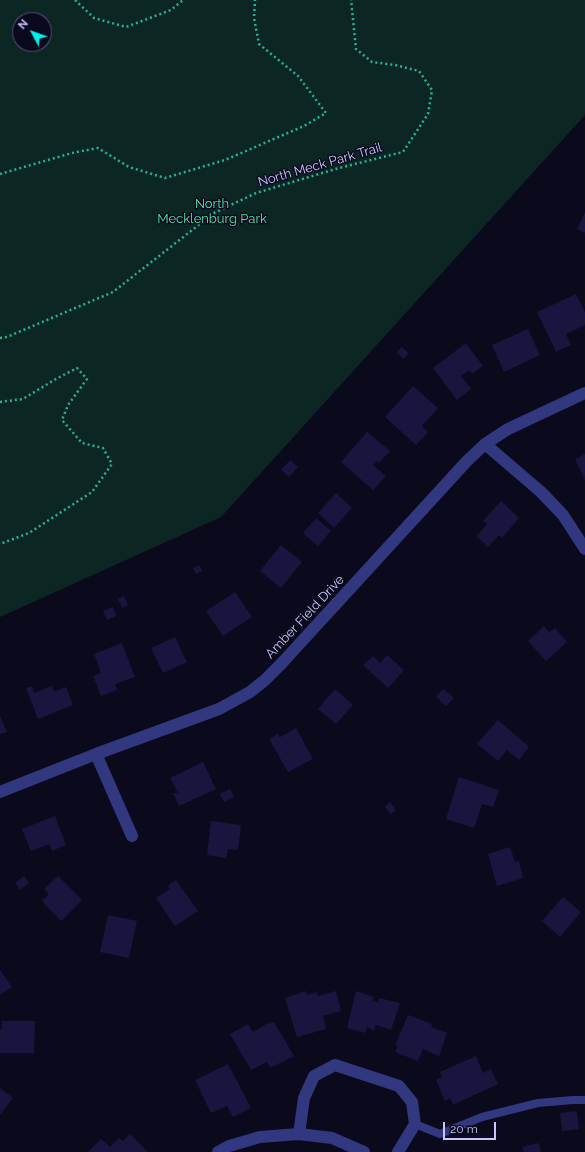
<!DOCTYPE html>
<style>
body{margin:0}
#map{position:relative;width:585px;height:1152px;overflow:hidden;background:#0b0a1d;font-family:Raleway,sans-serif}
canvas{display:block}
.north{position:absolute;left:12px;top:12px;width:40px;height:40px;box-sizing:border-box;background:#0b0a1d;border:1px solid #565577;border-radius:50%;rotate:311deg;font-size:11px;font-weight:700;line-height:16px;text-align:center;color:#c6c6ff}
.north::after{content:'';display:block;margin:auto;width:14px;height:18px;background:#00f1ea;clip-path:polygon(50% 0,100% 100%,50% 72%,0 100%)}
.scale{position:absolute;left:443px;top:1122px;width:53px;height:18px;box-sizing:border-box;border:2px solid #c6c6ff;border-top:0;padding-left:5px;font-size:12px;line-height:14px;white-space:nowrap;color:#c6c6ff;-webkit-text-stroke:3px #0b0a1d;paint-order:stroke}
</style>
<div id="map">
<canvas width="585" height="1152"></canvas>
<div class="north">N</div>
<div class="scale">20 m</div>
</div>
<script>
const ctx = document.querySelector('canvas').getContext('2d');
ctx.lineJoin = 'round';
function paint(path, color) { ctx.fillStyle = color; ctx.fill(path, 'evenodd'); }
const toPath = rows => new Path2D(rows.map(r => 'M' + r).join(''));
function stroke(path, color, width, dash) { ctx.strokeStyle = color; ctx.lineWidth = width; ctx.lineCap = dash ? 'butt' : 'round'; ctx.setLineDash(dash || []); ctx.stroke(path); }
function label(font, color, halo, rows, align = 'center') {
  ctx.font = font + ' Raleway,sans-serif'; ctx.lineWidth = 3; ctx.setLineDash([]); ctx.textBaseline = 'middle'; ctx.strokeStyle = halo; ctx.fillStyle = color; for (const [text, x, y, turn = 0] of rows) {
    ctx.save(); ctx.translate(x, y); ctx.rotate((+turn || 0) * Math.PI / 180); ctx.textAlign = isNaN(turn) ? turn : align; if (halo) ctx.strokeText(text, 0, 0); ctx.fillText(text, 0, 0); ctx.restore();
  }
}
const green = toPath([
 [0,0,585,0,585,115,221,517,0,617],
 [20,20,44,20,44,44,20,44]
]);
const building = toPath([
 [585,212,585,233,577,229],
 [576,294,585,312,585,325,566,334,571,345,556,352,537,312],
 [528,329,540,355,504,372,492,345],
 [466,343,483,366,472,374,469,370,461,376,471,389,457,400,433,368],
 [402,347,409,354,403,359,397,352],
 [413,386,438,408,422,426,428,432,416,445,385,417],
 [367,432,390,451,379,463,377,461,373,465,386,476,373,490,341,462],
 [585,454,585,480,575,459],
 [290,460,298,467,289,477,281,470],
 [336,493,352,508,334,528,318,513],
 [501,501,519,518,502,538,499,535,488,547,477,536,487,524,483,521],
 [316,518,331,531,318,546,303,533],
 [281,545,302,562,281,588,260,571],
 [199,565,202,571,196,574,193,568],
 [235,592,252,617,223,636,206,611],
 [124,596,128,605,122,608,118,599],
 [113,607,116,616,107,620,103,611],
 [544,626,549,632,555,628,567,642,546,661,528,641],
 [175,637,187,662,163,673,151,648],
 [122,643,135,677,115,684,117,690,101,696,93,676,101,673,94,654],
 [387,655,404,670,388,688,363,665,373,656,380,663],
 [32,686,34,693,52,686,54,692,66,687,73,705,38,719,26,688],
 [335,689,353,705,336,724,318,709],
 [443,689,454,698,446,706,436,697],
 [0,716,7,732,0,734],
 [498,720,529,747,519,760,507,750,498,761,477,744],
 [296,728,313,759,288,772,269,739,278,734,280,737],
 [203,762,216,789,179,806,173,793,178,793,170,778],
 [459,777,499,790,493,807,482,804,474,828,446,819],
 [230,789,234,797,224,802,220,794],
 [390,802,396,810,391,814,385,807],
 [55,816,66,845,52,851,49,844,31,851,22,829],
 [211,821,241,825,238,850,228,849,226,858,207,855],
 [510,847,515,862,519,861,523,878,497,886,488,854],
 [24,876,29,883,20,890,15,883],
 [58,876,82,900,61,921,42,901,49,894,44,889],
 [176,880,198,911,175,926,156,898,170,889,168,886],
 [563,897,581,912,560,937,542,921],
 [108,915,137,921,129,958,100,952],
 [0,970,12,987,0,995],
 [306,991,307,995,317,992,318,996,336,991,341,1011,323,1016,326,1029,297,1037,285,998],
 [356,991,374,997,372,1001,378,1002,379,998,400,1003,391,1030,376,1025,374,1031,367,1027,365,1033,347,1028],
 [408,1015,432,1024,431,1027,447,1033,439,1056,423,1049,418,1061,395,1052,398,1046,395,1045],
 [2,1021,35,1021,34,1053,0,1053,0,1029,2,1029],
 [274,1022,294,1056,270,1068,267,1062,251,1070,230,1034,248,1024,253,1032,268,1023,269,1024],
 [476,1056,483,1073,491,1069,498,1084,453,1105,450,1098,445,1101,436,1080,442,1077,440,1072],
 [228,1064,251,1108,233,1117,227,1106,211,1113,195,1080],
 [0,1088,13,1098,0,1115],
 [577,1111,579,1129,562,1131,560,1113],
 [130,1134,148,1152,88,1152,101,1139,110,1147,119,1138,123,1141],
 [539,1143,541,1152,524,1152,522,1147]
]);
const path = toPath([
 [75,0,94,18,126,27,171,10,183,0],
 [0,174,72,153,98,148,129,167,165,178,225,160,304,126,326,113,298,76,259,44,254,18,255,0],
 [0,338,7,337,113,292,214,213,256,193,339,168,403,152,428,114,432,90,419,71,395,65,372,62,356,49,351,0],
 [0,402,23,399,54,380,77,368,87,379,68,405,62,420,82,443,103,448,112,464,92,492,29,533,0,544]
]);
const lane = toPath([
 [415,1124,440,1134,482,1117,538,1103,573,1100,585,1100]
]);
const street = toPath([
 [485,444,541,492,563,515,585,549],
 [96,754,132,836],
 [0,792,96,754,219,709,250,692,265,680,281,664,467,461,485,444,508,429,585,393],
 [299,1134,304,1098,314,1076,335,1065,399,1086,412,1102,415,1124,398,1152],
 [218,1152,229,1146,260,1137,299,1134,332,1138,364,1152]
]);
const streetNames = [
 ["North Meck Park Trail",320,165,-16],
 ["Amber Field Drive",305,617,-47]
];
const parkNames = [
 ["North",212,204],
 ["Mecklenburg Park",212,219]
];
paint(green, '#0c2723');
paint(building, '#18153f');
stroke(path, '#23b59a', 2.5, [2, 3]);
stroke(lane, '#313880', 8);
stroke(street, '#313880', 12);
label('13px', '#c6c6ff', '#0b0a1d', streetNames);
label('13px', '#4ae7ac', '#0b0a1d', parkNames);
</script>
